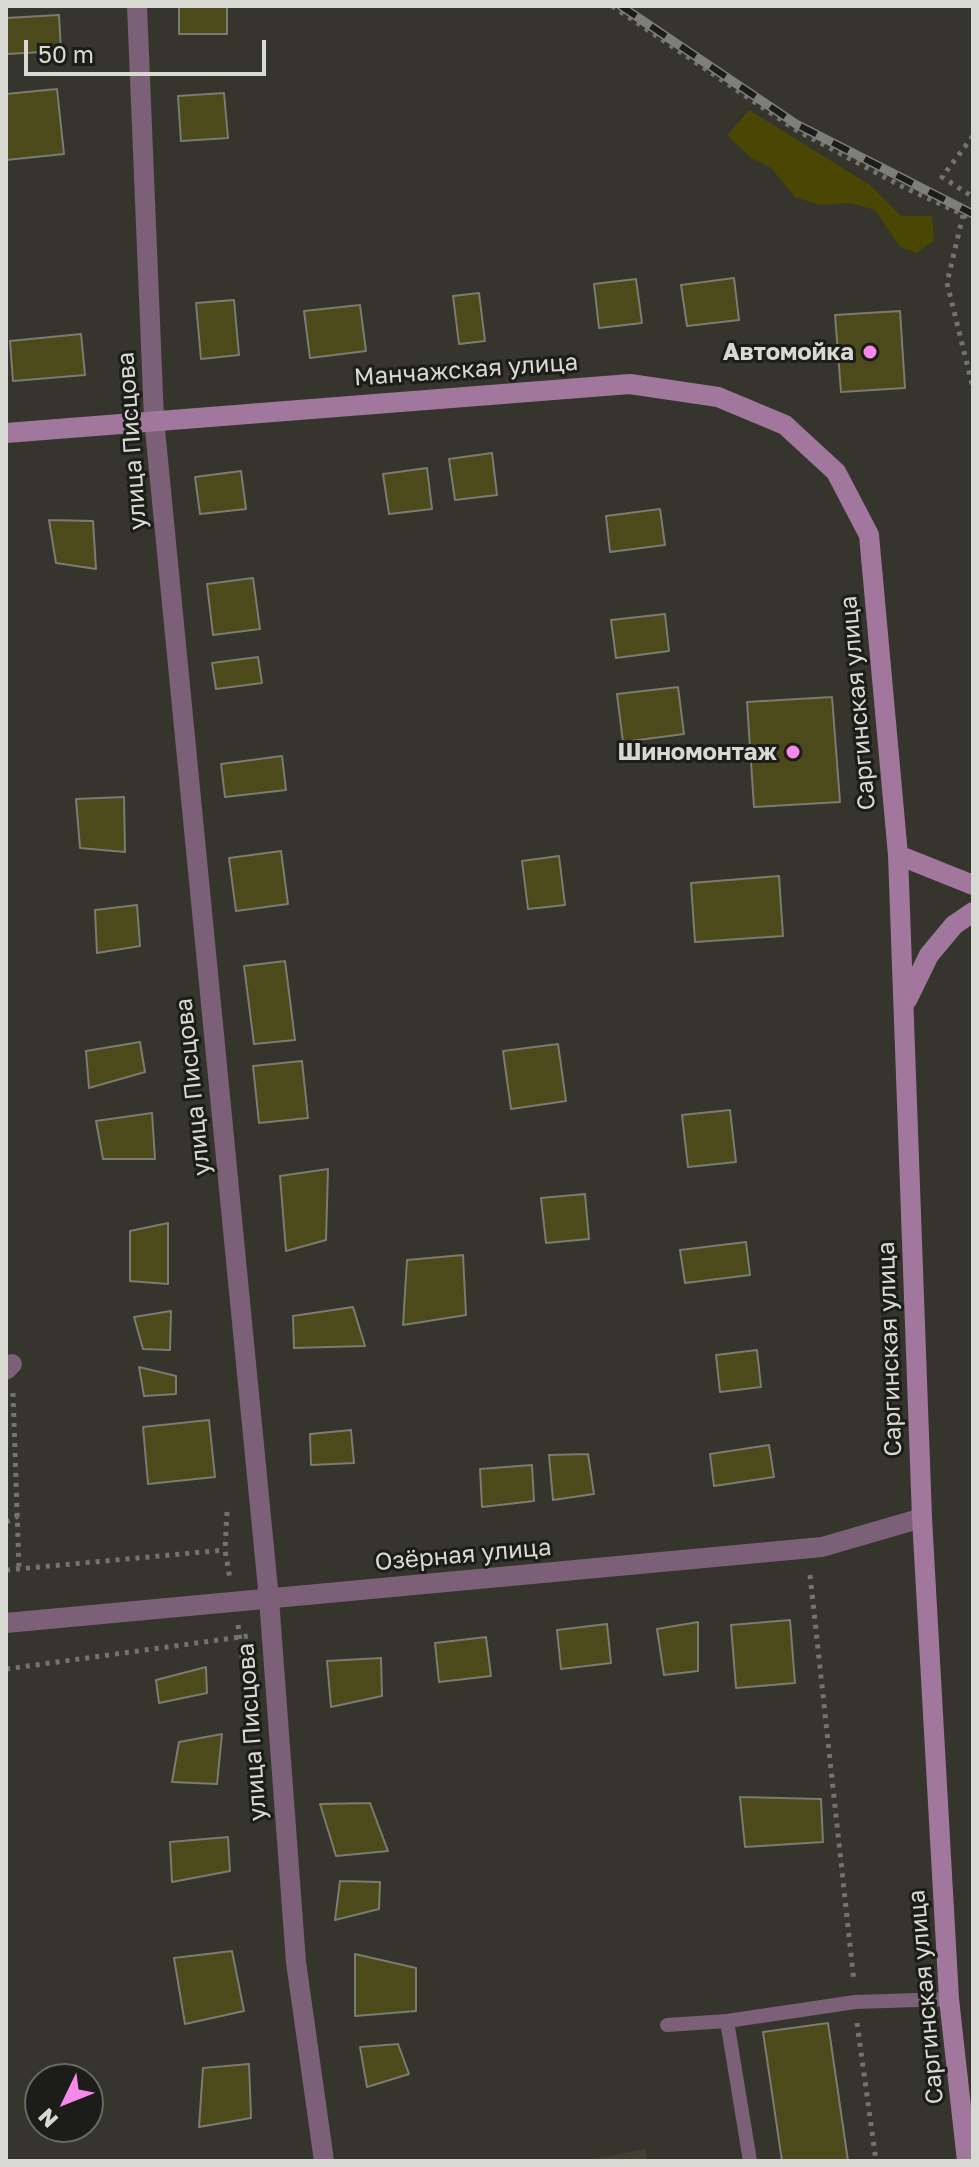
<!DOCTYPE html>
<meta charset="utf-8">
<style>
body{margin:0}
#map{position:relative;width:979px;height:2167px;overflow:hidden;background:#35352d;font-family:"Golos Text",sans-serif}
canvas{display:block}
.frame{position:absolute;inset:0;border:8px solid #d9d9d4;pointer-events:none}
.north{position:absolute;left:24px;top:2063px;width:80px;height:80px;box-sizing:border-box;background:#1c1c19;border:2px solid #686864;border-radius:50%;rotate:227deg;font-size:22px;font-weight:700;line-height:32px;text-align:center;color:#d9d9d4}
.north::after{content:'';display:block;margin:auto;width:28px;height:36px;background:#f788ec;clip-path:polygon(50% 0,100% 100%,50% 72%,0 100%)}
.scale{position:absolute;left:24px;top:40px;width:242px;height:36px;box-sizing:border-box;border:4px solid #d9d9d4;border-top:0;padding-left:10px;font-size:24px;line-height:28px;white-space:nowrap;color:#d9d9d4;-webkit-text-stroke:6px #1c1c19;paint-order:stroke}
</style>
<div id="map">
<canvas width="979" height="2167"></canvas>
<div class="frame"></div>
<div class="north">N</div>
<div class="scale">50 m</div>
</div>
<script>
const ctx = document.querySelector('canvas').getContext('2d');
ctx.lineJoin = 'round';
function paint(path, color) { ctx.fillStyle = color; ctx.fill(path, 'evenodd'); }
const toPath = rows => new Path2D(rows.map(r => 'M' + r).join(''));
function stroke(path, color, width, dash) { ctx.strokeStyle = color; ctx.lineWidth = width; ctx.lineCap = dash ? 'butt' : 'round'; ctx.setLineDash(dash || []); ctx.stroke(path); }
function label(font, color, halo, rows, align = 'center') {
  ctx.font = font + ' "Golos Text",sans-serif'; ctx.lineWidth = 6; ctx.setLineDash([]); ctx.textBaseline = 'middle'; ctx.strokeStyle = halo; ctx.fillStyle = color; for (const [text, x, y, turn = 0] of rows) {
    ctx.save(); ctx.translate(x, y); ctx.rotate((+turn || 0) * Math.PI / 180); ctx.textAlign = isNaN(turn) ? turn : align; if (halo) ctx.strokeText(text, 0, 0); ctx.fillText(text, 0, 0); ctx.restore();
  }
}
const built = toPath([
 [645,2149,648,2161,583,2161]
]);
const green = toPath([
 [749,110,870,185,901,216,932,216,934,241,916,253,900,247,875,210,850,203,820,205,795,197,771,168,750,157,727,135]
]);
const building = toPath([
 [179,6,227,6,227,34,179,34,179,6],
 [59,15,61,51,6,54,6,18,59,15],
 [57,89,64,154,6,160,6,94,57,89],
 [224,93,228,138,181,141,178,96,224,93],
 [734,278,739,320,687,326,681,285,734,278],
 [636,279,642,323,599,328,594,284,636,279],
 [479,293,485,341,459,344,453,296,479,293],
 [234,300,239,355,201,359,196,303,234,300],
 [360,305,366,351,310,358,304,311,360,305],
 [900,311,905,388,841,392,835,315,900,311],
 [81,334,85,375,13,381,10,341,81,334],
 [492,453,497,495,455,500,449,459,492,453],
 [427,468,432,509,389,514,383,474,427,468],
 [241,471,246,509,200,514,195,477,241,471],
 [660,509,665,545,610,552,606,516,660,509],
 [49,520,93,521,96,569,56,563,49,520],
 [253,578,260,629,213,635,207,584,253,578],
 [665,614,669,651,616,658,611,620,665,614],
 [258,657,262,683,216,689,212,663,258,657],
 [678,687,684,734,623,742,617,694,678,687],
 [832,697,840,802,754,807,747,702,832,697],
 [282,756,286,790,225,797,221,764,282,756],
 [124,797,125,852,80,848,76,799,124,797],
 [281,851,288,904,236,911,229,858,281,851],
 [559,856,565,905,528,909,522,861,559,856],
 [779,876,783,936,695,942,691,883,779,876],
 [137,905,140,946,97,953,95,910,137,905],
 [285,961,295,1040,254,1044,244,966,285,961],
 [140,1042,145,1072,89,1088,86,1051,140,1042],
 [558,1044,566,1101,511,1109,503,1051,558,1044],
 [302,1061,308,1118,259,1123,253,1066,302,1061],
 [730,1110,736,1162,688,1167,682,1115,730,1110],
 [152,1113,155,1159,103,1159,96,1121,152,1113],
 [328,1169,326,1240,286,1251,280,1176,328,1169],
 [585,1194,589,1239,546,1243,541,1198,585,1194],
 [168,1223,168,1284,130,1281,130,1231,168,1223],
 [746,1242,750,1275,685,1283,680,1250,746,1242],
 [463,1255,466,1315,403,1325,407,1260,463,1255],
 [353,1307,365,1346,294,1348,293,1316,353,1307],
 [171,1311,170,1350,143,1349,134,1317,171,1311],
 [757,1350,761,1387,720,1392,716,1355,757,1350],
 [139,1367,176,1376,176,1394,144,1396,139,1367],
 [209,1420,215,1477,148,1484,143,1427,209,1420],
 [351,1430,354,1463,311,1465,310,1434,351,1430],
 [769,1445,774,1477,714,1486,710,1454,769,1445],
 [588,1454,594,1494,553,1500,549,1455,588,1454],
 [532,1465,534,1501,482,1507,480,1469,532,1465],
 [790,1620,795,1683,736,1688,731,1625,790,1620],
 [698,1622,698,1671,664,1675,657,1629,698,1622],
 [607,1624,611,1663,561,1669,557,1630,607,1624],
 [486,1637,491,1676,439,1682,435,1643,486,1637],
 [381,1658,382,1696,331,1707,327,1661,381,1658],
 [206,1667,207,1693,159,1703,156,1680,206,1667],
 [222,1734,217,1784,172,1782,179,1742,222,1734],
 [740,1797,821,1799,823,1842,745,1847,740,1797],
 [370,1803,388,1851,336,1856,320,1804,370,1803],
 [228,1837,230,1871,172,1882,170,1842,228,1837],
 [340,1881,380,1882,379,1909,335,1920,340,1881],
 [232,1951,244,2011,185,2024,174,1958,232,1951],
 [355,1954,416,1968,416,2011,355,2016,355,1954],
 [828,2023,848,2161,782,2161,763,2032,828,2023],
 [398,2044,409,2074,367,2087,360,2047,398,2044],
 [249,2064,251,2118,199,2127,203,2068,249,2064]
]);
const path = toPath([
 [612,6,796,130,901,186,973,219],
 [973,136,942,177,973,197],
 [963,215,947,283,973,388],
 [13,1393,19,1568],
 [227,1512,225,1550,230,1579],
 [6,1522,18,1516],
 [6,1570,225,1550],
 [810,1575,854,1982],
 [238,1625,247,1694],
 [6,1669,248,1636],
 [857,2023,876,2161]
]);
const lane = toPath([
 [727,2021,750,2161],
 [667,2025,727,2021,855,2002,949,1999]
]);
const street = toPath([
 [137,6,154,419,269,1599,296,1962,324,2161],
 [6,1370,12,1364],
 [6,1623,822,1547,922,1518]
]);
const secondary = toPath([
 [6,433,630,384,718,397,785,425,836,472,869,535,898,855,922,1518,949,1999,967,2161],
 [898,855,973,885],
 [907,1000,929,955,954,925,973,912]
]);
const rail = toPath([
 [621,6,796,124,973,214]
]);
const markers = [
 [870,352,8,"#f788ec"],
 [793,752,8,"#f788ec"]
];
const poiNames = [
 ["Автомойка",854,352],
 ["Шиномонтаж",777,752]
];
const streetNames = [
 ["Манчажская улица",466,370,-4],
 ["улица Писцова",132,441,-94],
 ["Саргинская улица",858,703,-95],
 ["улица Писцова",193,1087,-96],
 ["Саргинская улица",890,1349,-92],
 ["Озёрная улица",463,1555,-5],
 ["улица Писцова",252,1732,-94],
 ["Саргинская улица",926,1997,-95]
];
paint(built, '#403f31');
paint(green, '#4a4603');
paint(building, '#4c491b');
stroke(building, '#7b7b72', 2);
stroke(path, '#74746d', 5, [4, 6]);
stroke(lane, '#7b6078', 14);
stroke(street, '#7b6078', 20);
stroke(secondary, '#a2779d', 20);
stroke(rail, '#7f7f79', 9);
stroke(rail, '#1c1c19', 6, [18]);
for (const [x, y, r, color] of markers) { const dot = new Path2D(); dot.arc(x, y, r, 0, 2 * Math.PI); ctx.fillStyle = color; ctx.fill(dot); stroke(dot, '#1c1c19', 3); }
label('bold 24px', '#d9d9d4', '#1c1c19', poiNames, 'right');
label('24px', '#d9d9d4', '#1c1c19', streetNames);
</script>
